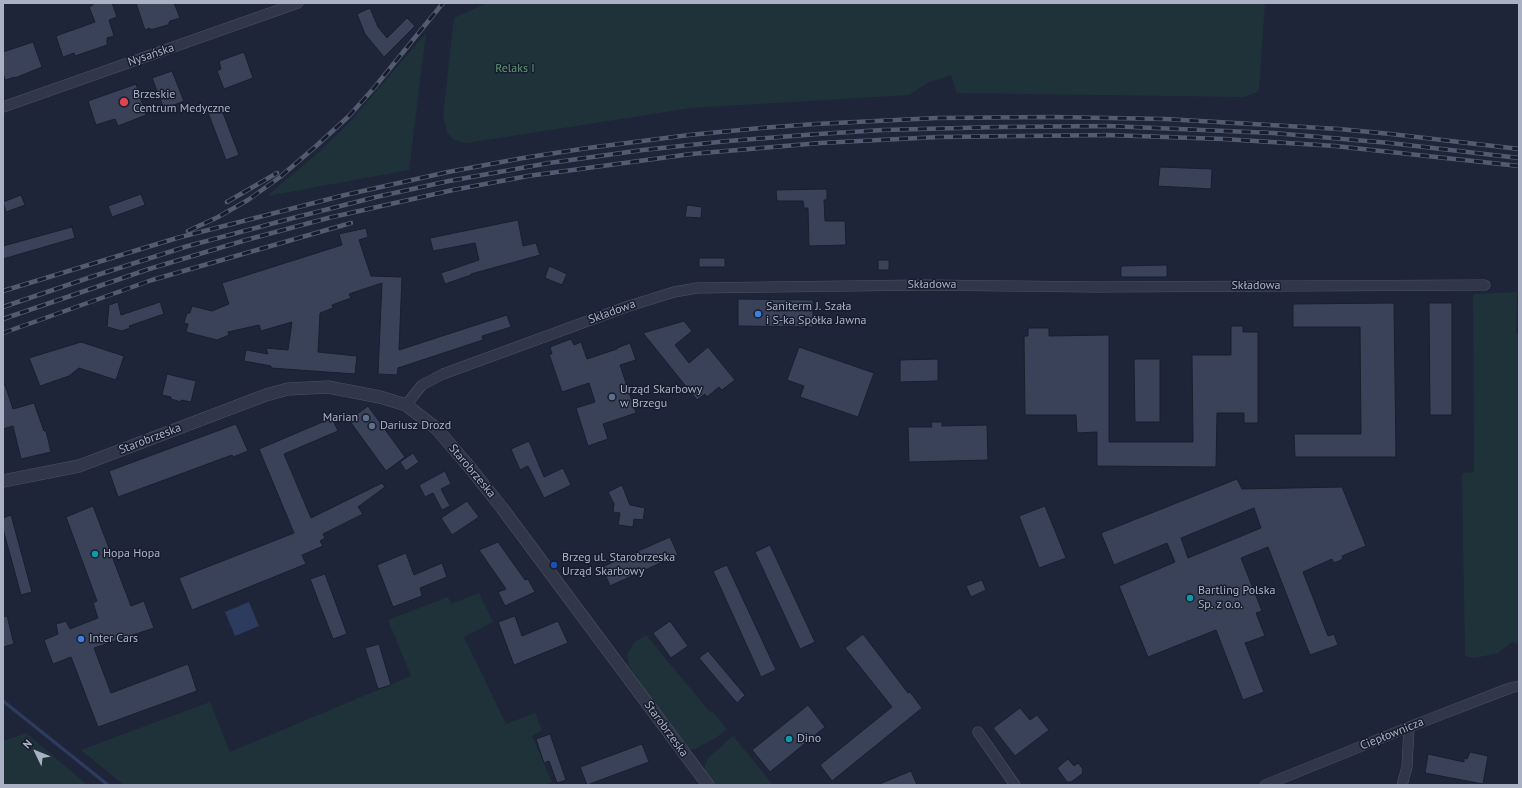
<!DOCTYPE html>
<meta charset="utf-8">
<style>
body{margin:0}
#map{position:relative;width:1522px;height:788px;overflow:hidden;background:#1e2538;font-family:"PT Sans",sans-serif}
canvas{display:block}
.frame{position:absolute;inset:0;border:4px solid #abb1c5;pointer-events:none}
.north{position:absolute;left:16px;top:732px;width:40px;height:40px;-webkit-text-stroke:3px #171d2c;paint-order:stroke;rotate:313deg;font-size:11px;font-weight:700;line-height:16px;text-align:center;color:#abb1c5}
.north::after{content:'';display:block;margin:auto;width:14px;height:18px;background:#abb1c5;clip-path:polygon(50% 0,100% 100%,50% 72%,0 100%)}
</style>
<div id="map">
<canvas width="1522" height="788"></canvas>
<div class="frame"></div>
<div class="north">N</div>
</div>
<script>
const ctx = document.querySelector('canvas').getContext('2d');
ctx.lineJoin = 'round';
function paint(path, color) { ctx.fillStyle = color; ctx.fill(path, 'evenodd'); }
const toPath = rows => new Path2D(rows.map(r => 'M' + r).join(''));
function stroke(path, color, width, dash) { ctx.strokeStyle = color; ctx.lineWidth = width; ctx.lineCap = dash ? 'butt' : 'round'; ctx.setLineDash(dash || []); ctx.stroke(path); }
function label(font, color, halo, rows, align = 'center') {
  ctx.font = font + ' "PT Sans",sans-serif'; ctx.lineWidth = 3; ctx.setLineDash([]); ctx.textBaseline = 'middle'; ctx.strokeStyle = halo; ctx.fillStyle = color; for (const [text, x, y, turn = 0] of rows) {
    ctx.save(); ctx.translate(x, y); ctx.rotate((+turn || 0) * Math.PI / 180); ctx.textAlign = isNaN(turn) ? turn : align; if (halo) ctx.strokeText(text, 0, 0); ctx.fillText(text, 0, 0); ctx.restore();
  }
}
const green = toPath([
 [487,3,1265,3,1259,91,1244,97,957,93,951,75,927,83,909,95,691,108,467,143,454,140,447,132,443,116,454,18],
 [426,33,409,170,267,196,319,152,349,123],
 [1517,292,1516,333,1519,334,1519,644,1512,642,1498,653,1475,658,1465,656,1462,473,1474,472,1473,294],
 [479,593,493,622,464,637,506,724,535,713,542,730,532,736,552,782,543,785,124,785,81,750,210,702,230,752,411,676,388,620,448,597,451,604],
 [646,635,709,711,713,712,727,729,717,737,695,749,689,749,645,690,629,666,627,654,635,642],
 [26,733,87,785,3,785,3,741],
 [733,736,773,785,715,785,705,771,705,765,708,758]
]);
const water = toPath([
 [249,602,259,626,235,636,225,612]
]);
const stream = toPath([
 [3,701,108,785]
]);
const building = toPath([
 [92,3,112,3,117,17,109,20,114,36,107,38,107,45,75,56,74,53,63,57,56,36,95,22,89,7,93,5,92,3],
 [136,3,174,3,180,18,170,21,168,25,150,30,150,28,145,30,136,3],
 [370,8,378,27,387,38,407,18,415,26,384,57,365,34,357,14,370,8],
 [33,42,42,67,15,78,15,77,5,80,3,73,3,52,33,42],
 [244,52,253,78,224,89,217,71,221,69,219,61,244,52],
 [172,71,184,101,164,109,152,78,172,71],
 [136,84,146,115,118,126,115,119,96,125,88,101,136,84],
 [220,105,239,155,226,160,207,110,220,105],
 [1160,167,1212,169,1211,189,1158,186,1160,167],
 [827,189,827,200,824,200,825,221,845,221,846,245,809,246,808,208,804,208,803,201,777,201,776,190,827,189],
 [141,194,145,205,112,217,108,206,141,194],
 [21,195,25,205,6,212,3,202,21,195],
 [687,205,702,207,701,218,685,217,687,205],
 [518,220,523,246,536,243,540,255,471,274,471,275,445,284,441,273,479,260,475,243,433,251,430,238,518,220],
 [72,227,75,238,3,259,3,246,72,227],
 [366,228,368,237,359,240,371,276,402,277,399,350,507,315,511,327,482,336,483,340,398,368,397,375,378,374,382,283,349,294,351,298,332,305,333,308,320,313,318,352,357,356,355,374,271,368,271,366,244,361,246,350,268,354,266,348,288,350,292,322,261,331,259,325,228,332,229,335,217,340,186,332,188,324,184,323,187,313,190,313,192,306,212,311,229,304,222,283,342,245,339,234,366,228],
 [699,258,725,258,725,267,699,267,699,258],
 [878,260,889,260,889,270,878,270,878,260],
 [1167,265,1167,277,1121,277,1121,266,1167,265],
 [549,266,567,274,562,285,545,278,549,266],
 [738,299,813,300,813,327,738,326,738,299],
 [118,302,121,315,160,302,164,314,129,326,130,328,122,331,107,327,109,305,118,302],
 [1394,303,1396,457,1295,457,1294,434,1361,434,1360,327,1293,327,1293,304,1394,303],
 [1429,303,1452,303,1452,415,1430,415,1429,303],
 [684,321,692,331,675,345,689,363,708,347,735,380,722,390,719,387,707,397,705,394,697,400,643,333,684,321],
 [1231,326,1243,326,1243,332,1258,332,1258,423,1244,423,1244,413,1217,413,1216,467,1097,466,1097,432,1077,433,1076,415,1025,415,1024,336,1028,336,1028,328,1049,328,1049,336,1109,335,1109,442,1193,442,1192,355,1231,355,1231,326],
 [571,339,574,345,581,342,587,359,617,349,617,348,630,343,636,360,620,365,636,413,603,424,608,439,588,446,576,408,595,402,589,383,562,392,549,354,552,354,550,347,571,339],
 [81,342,124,356,116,380,79,368,69,376,40,386,29,358,81,342],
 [799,347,874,373,858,417,800,397,804,386,787,380,799,347],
 [938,359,938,381,900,382,900,360,938,359],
 [1134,359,1160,359,1160,422,1135,422,1134,359],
 [167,374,196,381,191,402,181,400,181,402,171,399,171,397,162,395,167,374],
 [5,385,13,409,34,403,44,431,46,431,51,452,21,459,13,426,3,429,3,386,5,385],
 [368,406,405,457,386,471,349,420,368,406],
 [332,418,338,431,284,454,311,518,382,483,385,487,358,507,363,514,323,534,325,538,320,541,323,546,302,555,306,564,192,610,179,578,294,533,259,449,332,418],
 [931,422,942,422,942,426,987,425,988,460,909,462,908,427,932,427,931,422],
 [236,424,248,451,233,457,232,455,118,497,109,471,236,424],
 [529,441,544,477,563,468,571,485,544,498,528,466,520,470,511,449,529,441],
 [413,453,419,462,406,471,400,462,413,453],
 [445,471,451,484,441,489,450,506,442,510,433,493,425,497,419,485,445,471],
 [1237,479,1242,489,1342,487,1366,546,1342,556,1343,559,1334,563,1332,559,1303,572,1328,636,1334,634,1338,645,1310,655,1268,547,1241,558,1262,611,1256,613,1265,636,1245,643,1264,692,1243,700,1216,630,1148,657,1119,586,1175,562,1167,543,1114,565,1101,533,1237,479],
 [1254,508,1261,528,1188,558,1181,538,1254,508],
 [622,485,630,505,645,508,643,520,634,519,633,527,618,525,620,513,613,512,614,504,608,492,622,485],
 [467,501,479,517,452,535,441,518,467,501],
 [93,506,131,606,144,601,154,628,94,648,111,693,188,664,197,691,98,727,71,657,53,664,44,640,58,634,56,624,66,621,70,629,98,618,93,603,97,601,66,517,93,506],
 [1045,506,1066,558,1039,568,1019,516,1045,506],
 [11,515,32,592,21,595,3,529,3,518,11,515],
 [670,537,678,555,610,586,602,567,670,537],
 [498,542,525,580,528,579,535,592,505,606,498,592,506,589,479,550,498,542],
 [770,545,815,642,800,649,755,552,770,545],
 [406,553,414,575,442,563,447,577,420,588,422,596,393,607,377,565,406,553],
 [727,565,776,670,761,677,713,571,727,565],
 [325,574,347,634,333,639,310,579,325,574],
 [982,580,986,590,971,597,966,586,982,580],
 [7,616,14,644,3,647,3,617,7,616],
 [515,616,522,636,558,621,568,643,514,665,498,622,515,616],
 [670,621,688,646,671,658,653,633,670,621],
 [863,634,908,693,910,692,922,708,832,781,820,765,892,707,845,648,863,634],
 [379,644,391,685,378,689,365,648,379,644],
 [708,651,745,695,737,703,699,658,708,651],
 [808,705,825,727,770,772,752,750,808,705],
 [1020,708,1030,720,1037,715,1049,730,1015,756,993,728,1020,708],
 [550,734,566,780,557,783,549,761,544,763,536,739,550,734],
 [642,744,649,762,587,785,580,767,642,744],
 [1470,752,1488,756,1483,784,1425,773,1428,754,1464,762,1464,758,1467,759,1470,752],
 [1068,759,1074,766,1078,763,1083,769,1082,774,1071,782,1067,782,1057,768,1068,759],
 [911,771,917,785,877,785,911,771]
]);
const minor = toPath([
 [3,107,298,3],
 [406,405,422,385,443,374,626,307,674,292,697,288,924,285,1097,287,1485,285],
 [978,732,1015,785],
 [1265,785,1409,727,1510,688,1519,686],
 [1402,785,1407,767,1409,727]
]);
const tertiary = toPath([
 [3,481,79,466,266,395,288,389,328,387,380,397,406,405,436,428,472,470,502,508,708,785]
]);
const rail = toPath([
 [227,202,277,173],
 [188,231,218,217,248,200,280,177,315,147,349,116,374,88,443,3],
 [3,291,177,238,345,195,448,172,523,158,588,148,689,135,761,128,815,124,937,118,1053,117,1165,119,1339,129,1391,134,1519,149],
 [3,307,91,277,188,246,293,218,376,197,449,181,549,163,643,150,728,141,818,134,883,130,999,127,1108,126,1273,133,1390,143,1519,158],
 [3,319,149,269,246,240,328,218,453,190,528,176,691,154,820,143,939,137,1108,135,1223,139,1335,146,1519,166],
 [3,333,152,280,351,223]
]);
const markers = [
 [124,102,5,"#e0444e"],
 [758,314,4,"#3f7fe0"],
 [612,397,4,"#5c6f8a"],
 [366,418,4,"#5c6f8a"],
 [372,426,4,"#5c6f8a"],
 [95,554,4,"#0f9aa8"],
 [554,565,4,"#1a4fb4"],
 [1190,598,4,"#0f9aa8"],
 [81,639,4,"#3f7fe0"],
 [789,739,4,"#0f9aa8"]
];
const streetNames = [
 ["Nysańska",151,55,-19],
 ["Składowa",932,285],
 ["Składowa",1256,286],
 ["Składowa",612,312,-20],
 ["Starobrzeska",150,439,-21],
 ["Starobrzeska",472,471,50],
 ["Starobrzeska",666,729,54],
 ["Ciepłownicza",1392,734,-22]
];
const parkNames = [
 ["Relaks I",515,69]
];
const poiNames = [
 ["Brzeskie",133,95],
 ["Centrum Medyczne",133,109],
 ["Saniterm J. Szała",766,307],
 ["i S-ka Spółka Jawna",766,321],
 ["Urząd Skarbowy",620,390],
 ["w Brzegu",620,404],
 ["Marian",358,418,"right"],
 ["Dariusz Drozd",380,426],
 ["Hopa Hopa",103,554],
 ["Brzeg ul. Starobrzeska",562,558],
 ["Urząd Skarbowy",562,572],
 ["Bartling Polska",1198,591],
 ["Sp. z o.o.",1198,605],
 ["Inter Cars",89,639],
 ["Dino",797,739]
];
paint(green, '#1f3239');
paint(water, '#2d3b5e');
stroke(stream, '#2d3b5e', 3.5);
paint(building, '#394258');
stroke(building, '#191f2e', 1);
stroke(minor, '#4c5263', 11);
stroke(tertiary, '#4c5263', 13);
stroke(minor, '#313748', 10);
stroke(tertiary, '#313748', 12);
stroke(rail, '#525b70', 4.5);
stroke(rail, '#171d2c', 3, [9]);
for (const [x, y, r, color] of markers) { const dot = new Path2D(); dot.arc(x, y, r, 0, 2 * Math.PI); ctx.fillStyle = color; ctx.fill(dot); stroke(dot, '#171d2c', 1.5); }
label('12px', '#abb1c5', '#171d2c', streetNames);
label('12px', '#619775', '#171d2c', parkNames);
label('12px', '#abb1c5', '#171d2c', poiNames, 'left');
</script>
